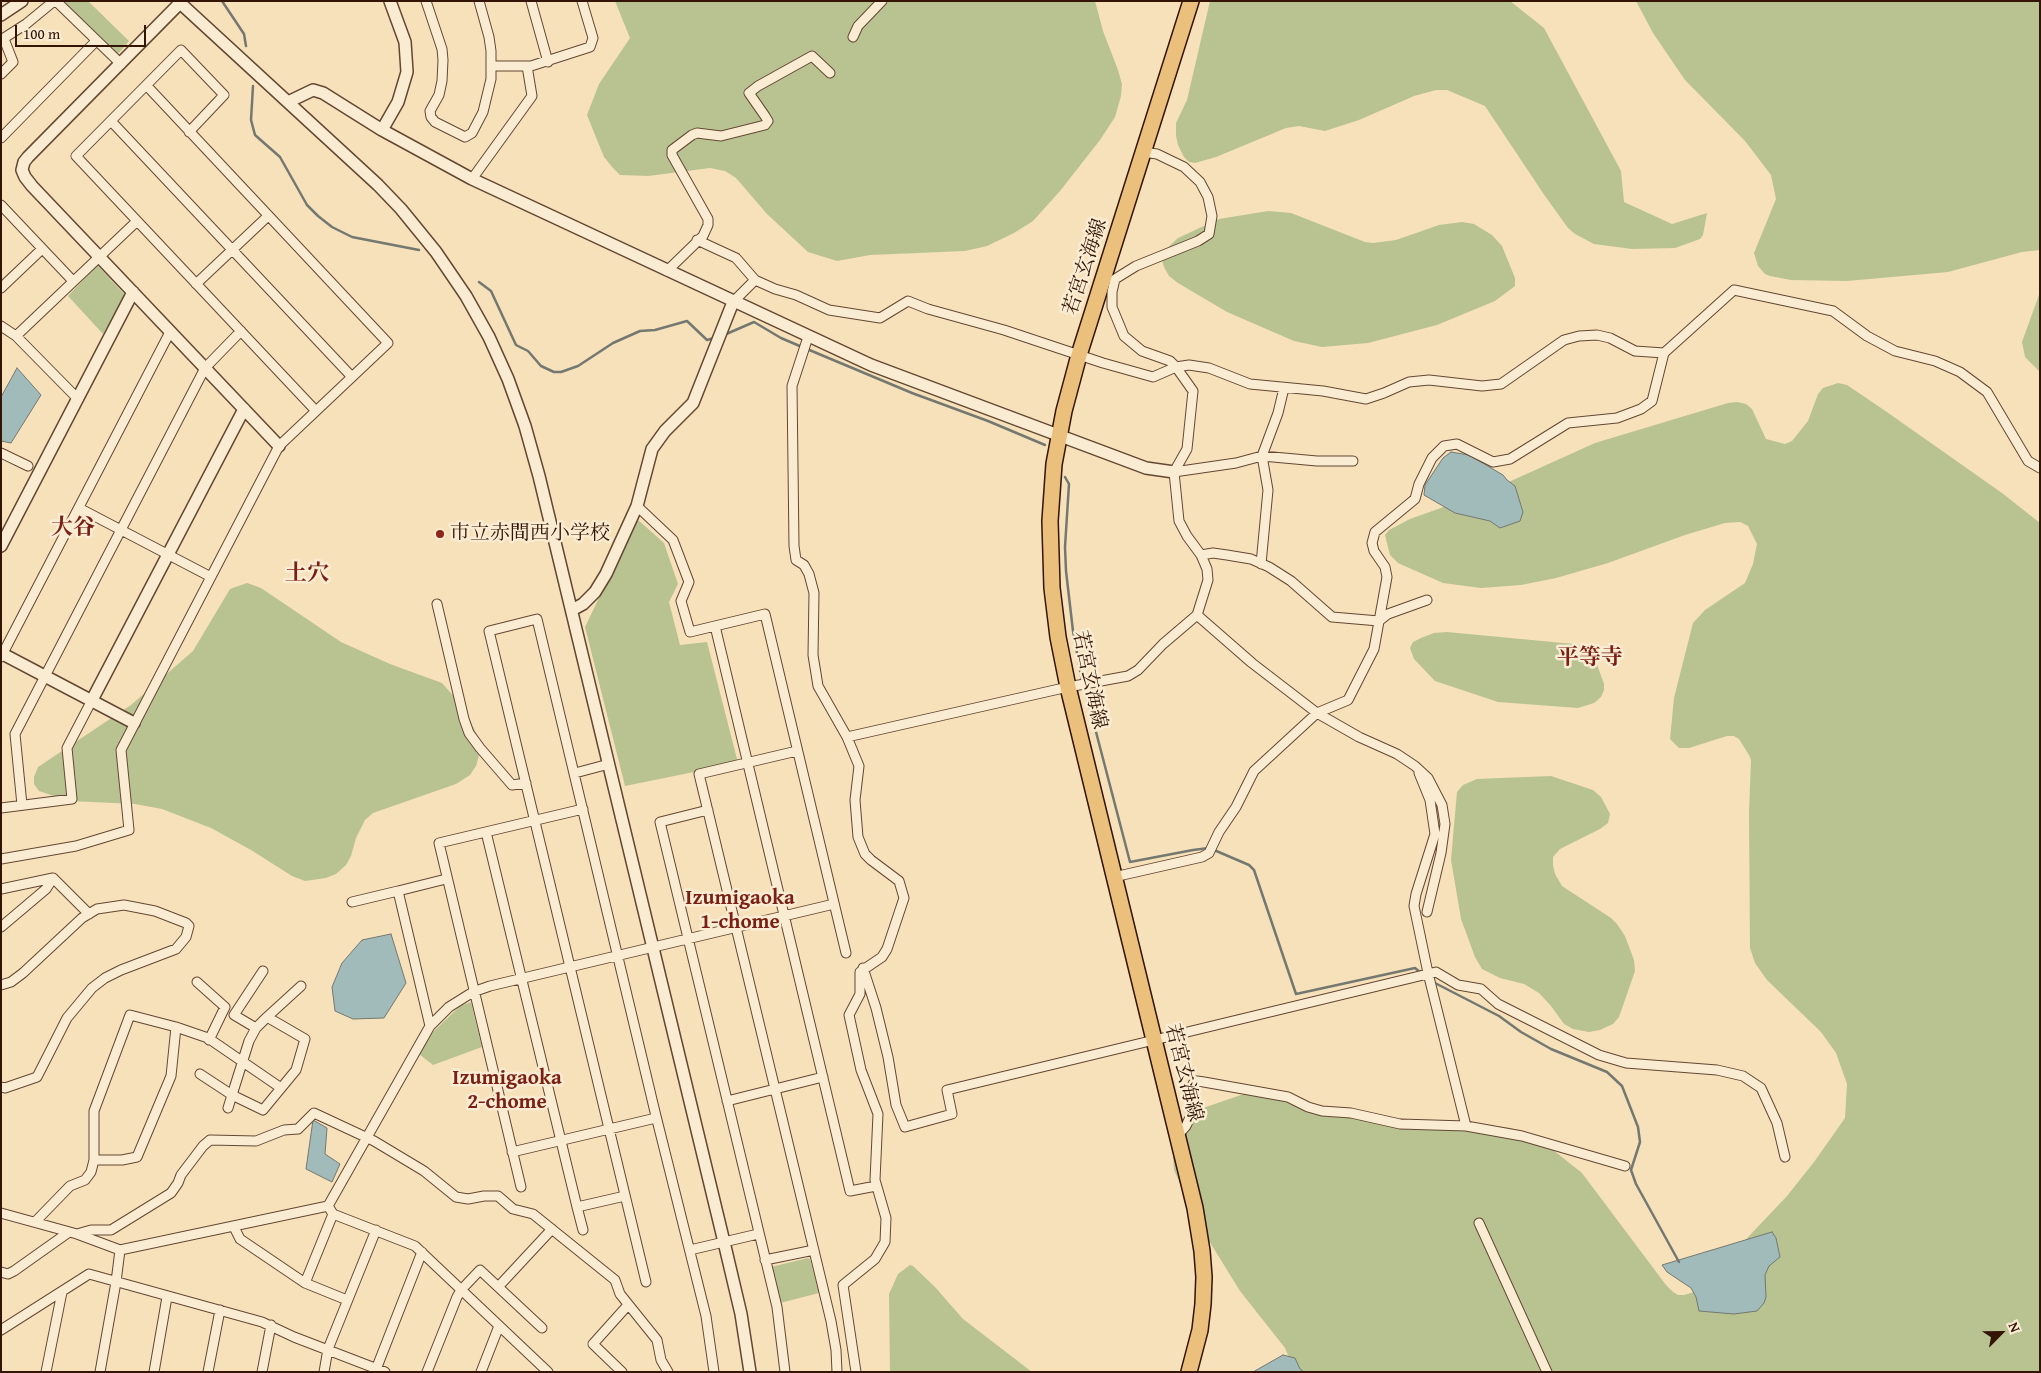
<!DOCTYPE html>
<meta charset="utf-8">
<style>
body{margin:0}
#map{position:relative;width:2041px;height:1373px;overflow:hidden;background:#f6e1ba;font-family:"Gentium Book Plus",serif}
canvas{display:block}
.frame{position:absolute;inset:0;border:2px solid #331405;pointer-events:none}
.north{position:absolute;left:1976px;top:1308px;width:50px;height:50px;-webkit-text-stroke:4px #f9ecd2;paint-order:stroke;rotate:67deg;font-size:14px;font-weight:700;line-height:20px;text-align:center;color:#331405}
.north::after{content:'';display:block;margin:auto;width:18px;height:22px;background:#331405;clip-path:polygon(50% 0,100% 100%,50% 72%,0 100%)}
.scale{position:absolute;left:15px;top:25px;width:131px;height:22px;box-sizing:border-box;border:2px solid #331405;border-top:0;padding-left:6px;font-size:15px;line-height:18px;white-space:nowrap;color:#331405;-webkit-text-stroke:4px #f9ecd2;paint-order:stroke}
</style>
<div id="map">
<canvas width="2041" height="1373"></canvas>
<div class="frame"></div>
<div class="north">N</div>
<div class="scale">100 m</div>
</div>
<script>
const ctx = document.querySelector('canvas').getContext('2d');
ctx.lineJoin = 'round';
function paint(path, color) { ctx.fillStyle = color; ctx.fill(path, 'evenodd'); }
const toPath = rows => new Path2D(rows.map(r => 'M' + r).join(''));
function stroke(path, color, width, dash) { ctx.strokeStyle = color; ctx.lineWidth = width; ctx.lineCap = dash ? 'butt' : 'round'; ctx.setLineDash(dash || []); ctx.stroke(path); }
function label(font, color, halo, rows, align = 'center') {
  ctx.font = font + ' "Gentium Book Plus","Noto Serif JP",serif'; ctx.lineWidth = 5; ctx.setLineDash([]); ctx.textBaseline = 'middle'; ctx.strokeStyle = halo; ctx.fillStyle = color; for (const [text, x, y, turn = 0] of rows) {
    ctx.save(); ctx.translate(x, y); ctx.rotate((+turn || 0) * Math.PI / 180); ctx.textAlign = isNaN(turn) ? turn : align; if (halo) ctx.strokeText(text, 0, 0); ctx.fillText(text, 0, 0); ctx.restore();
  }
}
const green = toPath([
 [61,1,88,1,129,41,117,55],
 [615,1,1095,1,1103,31,1118,70,1122,84,1121,96,1115,117,1100,140,1060,191,1033,221,1014,233,987,246,965,251,870,255,837,261,808,252,767,214,736,178,725,171,710,168,648,176,620,175,613,168,604,157,587,115,599,84,630,38],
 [1210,1,1510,1,1544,28,1621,171,1624,202,1672,224,1707,213,1703,235,1700,239,1675,248,1632,249,1594,244,1575,234,1568,228,1545,196,1485,106,1447,90,1436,90,1414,96,1359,120,1325,131,1299,126,1286,128,1216,157,1195,163,1189,162,1184,157,1178,145,1176,136,1176,123,1187,100],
 [1636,1,2040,1,2040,250,2022,252,1948,272,1847,281,1791,280,1770,276,1765,274,1758,266,1754,253,1776,199,1771,175,1745,141,1685,80,1653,33],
 [1268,211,1291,213,1365,242,1373,243,1396,240,1439,225,1462,222,1474,224,1492,235,1502,246,1515,278,1515,286,1495,301,1437,325,1368,343,1322,347,1294,341,1227,312,1178,283,1169,276,1164,267,1162,260,1164,251,1178,238,1219,219],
 [97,265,125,295,103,334,68,296],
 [2040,292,2040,372,2025,357,2022,342],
 [1838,383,1847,385,1884,410,2002,493,2040,523,2040,1372,1295,1372,1285,1348,1240,1291,1195,1218,1174,1170,1172,1139,1176,1124,1203,1108,1247,1093,1306,1102,1368,1122,1469,1123,1511,1128,1543,1142,1582,1173,1666,1285,1672,1291,1678,1295,1684,1295,1697,1291,1787,1196,1814,1162,1845,1118,1847,1084,1836,1053,1821,1032,1767,980,1755,963,1750,948,1749,813,1751,760,1749,755,1739,739,1734,736,1727,736,1689,748,1679,748,1670,739,1674,698,1693,623,1705,610,1745,583,1753,564,1757,544,1748,526,1740,522,1725,523,1685,535,1608,563,1556,578,1521,585,1481,588,1443,583,1398,563,1390,555,1385,535,1389,530,1410,519,1491,490,1595,443,1728,403,1737,402,1746,404,1752,409,1766,439,1785,444,1792,441,1808,421,1818,394,1823,388],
 [637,519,664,543,678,584,669,602,680,645,707,642,738,763,625,786,585,627],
 [247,583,261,588,341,642,390,664,442,683,465,709,477,735,479,755,476,766,470,775,456,784,373,813,365,820,356,838,351,856,346,865,336,874,326,878,305,881,292,876,251,850,211,828,162,809,135,804,69,801,39,791,34,784,34,777,38,767,131,705,193,651,230,589],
 [1447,632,1574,644,1585,647,1591,652,1595,659,1604,684,1604,690,1601,697,1594,703,1578,708,1498,702,1435,681,1414,659,1410,648,1413,642,1421,638,1434,633],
 [1551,776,1593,790,1601,797,1610,814,1608,823,1600,829,1560,849,1553,857,1553,865,1555,874,1562,886,1611,918,1617,924,1625,936,1634,960,1635,971,1619,1017,1613,1024,1600,1030,1589,1032,1573,1029,1564,1024,1551,1006,1539,993,1524,984,1500,978,1482,969,1475,957,1461,919,1451,860,1457,792,1463,785,1477,779],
 [471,1002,482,1047,433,1065,419,1054,433,1032,460,1006],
 [808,1258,810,1259,819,1293,780,1303,771,1267],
 [910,1265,913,1266,935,1287,963,1319,1032,1372,890,1372,889,1294,898,1274]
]);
const water = toPath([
 [17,368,41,395,11,443,1,441,1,397,17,368],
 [1451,452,1469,455,1503,475,1507,480,1515,486,1523,512,1520,521,1500,528,1490,521,1455,513,1424,495,1425,485,1443,458,1451,452],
 [391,934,406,983,384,1018,353,1019,335,1011,332,987,342,963,362,940,391,934],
 [313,1120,327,1128,325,1154,340,1164,332,1182,306,1169,313,1120],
 [1772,1232,1776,1238,1780,1257,1769,1266,1765,1275,1766,1297,1764,1303,1757,1311,1734,1314,1699,1311,1696,1297,1691,1288,1667,1272,1662,1265,1772,1232],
 [1283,1355,1295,1358,1300,1369,1304,1372,1253,1372,1283,1355]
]);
const stream = toPath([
 [222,1,244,34,246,46],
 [253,86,251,120,255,135,280,157,307,205,318,216,332,227,352,237,419,250],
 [479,282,491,291,516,345,528,351,541,366,554,372,561,372,578,366,613,343,640,331,655,330,687,321,707,340,714,338],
 [724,335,754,322,781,338,802,347],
 [807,349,912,393,988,421,1045,445],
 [1065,477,1069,484,1065,547,1066,571,1073,631,1082,681],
 [1084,686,1130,862,1193,850,1209,848],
 [1214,850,1249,865,1254,870,1296,994,1415,968,1421,973],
 [1433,982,1499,1016,1521,1032,1551,1049,1607,1072,1622,1086,1638,1127,1640,1142,1631,1170,1636,1184,1679,1262]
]);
const minor = toPath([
 [56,1,121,64],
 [426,1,442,49,443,60,442,81,439,95,430,111,431,117,435,122,465,137,472,133,483,112,491,79,491,51,489,37,479,1],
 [531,1,548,62],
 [853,37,858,26,882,1],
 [1,40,26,24,54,1],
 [492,66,531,66,590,47,593,38,582,1],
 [1,74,13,62,4,39],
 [111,121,352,377],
 [189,132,224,95,181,50,76,156,316,411],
 [1,138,96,41],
 [472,179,532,96,527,66],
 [1,205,73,281],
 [697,240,736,258,755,280,775,289,796,295,829,310,880,318,908,301,928,309,1004,330,1103,363,1153,377,1176,367,1189,365,1209,368,1250,384,1323,391,1366,399,1384,393,1409,382,1429,380,1482,386,1501,384,1564,340,1579,336,1597,335,1610,338,1635,351,1664,353],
 [667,271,703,236,708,225,708,219,672,155,672,150,692,135,697,133,721,136,765,125,768,121,765,116,749,93,758,86,812,56,830,73],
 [196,284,268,216],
 [1,288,42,249],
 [733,302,755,280],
 [1,326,16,336,78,399],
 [16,336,136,222],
 [808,337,792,386,794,546,796,560,804,565,809,574,814,593,813,655,818,686,847,737,859,766,855,800,858,837,865,854,871,860,899,881,904,898,887,949,882,957,860,972,860,994,849,1015,861,1070,878,1114,875,1180,886,1218,885,1242,875,1259,843,1285,856,1372],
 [1,453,28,466],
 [1174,472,1236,463,1262,456,1317,461,1353,461],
 [637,506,673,540,689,582,681,601,690,632,715,626],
 [79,508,211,577],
 [1201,555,1213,553,1227,555,1251,559,1269,567,1291,581,1332,617,1379,621,1388,614,1427,600],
 [1261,564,1268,490,1262,456,1278,413,1284,388],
 [437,604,464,719,469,733,480,748,512,785,526,783],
 [1197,615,1252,663,1317,713,1359,737,1397,754,1415,766,1428,778,1442,805,1445,824,1441,853,1427,912],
 [1,657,170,332],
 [847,737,1068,687,1128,676,1138,670,1163,644,1197,615,1208,580,1207,569,1201,555,1187,536,1179,521,1174,472,1187,449,1193,391,1176,367,1170,361,1142,351,1124,336,1112,307,1112,292,1115,279,1136,266,1198,241,1209,234,1212,216,1208,197,1200,182,1184,167,1157,154,1143,152],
 [797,751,699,774,831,1321,836,1350,837,1372],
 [575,773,609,764],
 [1419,773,1430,800,1435,834,1416,894,1414,906,1428,973,1466,1126],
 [22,805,15,734,205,368,241,331],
 [1,808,72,799,67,748,92,700],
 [708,810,660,822,777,1307,785,1372],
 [486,832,577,1207,625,1196],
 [1,859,76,846,129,830,121,750,279,446,388,343,147,86],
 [1114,877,1202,857,1209,853,1219,832,1236,807,1254,771,1317,713,1348,700,1374,649,1387,577,1385,567,1374,551,1372,543,1375,532,1415,499,1419,484,1432,458,1444,446,1457,444,1493,462,1510,459,1568,423,1617,418,1641,409,1652,401,1664,353,1734,290,1833,311,1867,336,1895,351,1935,361,1960,372,1987,392,2028,461,2040,468],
 [1,889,53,878,89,914],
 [352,902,398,891],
 [1,927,46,889,53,878],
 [846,953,765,614,715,626,850,1191,876,1186],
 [863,968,876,1008,888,1057,896,1105,905,1127,952,1114,947,1090,1436,972,1458,985,1481,989,1498,1004,1599,1055,1626,1063,1717,1070,1743,1076,1761,1088,1777,1123,1785,1157],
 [197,982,225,1007,209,1040],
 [1,985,11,982,23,973,82,918,97,909,124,905,155,911,186,923,189,926,186,937,176,949,121,970,105,978,92,988,67,1018,37,1077,5,1088,1,1087],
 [267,1017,305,1039,296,1070,263,1110,232,1095,249,1041,256,1028,267,1017,301,986],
 [430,1026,398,891,446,879],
 [256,1028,234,1015,263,971],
 [200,1074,232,1095,228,1108],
 [727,1101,823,1077],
 [1178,1135,1186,1126,1191,1115,1190,1096,1193,1084,1197,1081,1204,1082,1288,1097,1308,1107,1322,1111,1351,1113,1400,1124,1466,1126,1522,1136,1625,1166],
 [512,1152,656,1118],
 [94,1160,122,1160,137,1157,171,1076,176,1027],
 [521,1187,439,843,583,809],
 [328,1206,333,1214,415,1246,548,1372],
 [577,1207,583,1230],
 [1,1213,77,1234,120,1250,328,1206,430,1026,449,1007,473,992,490,986,834,904],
 [333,1214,305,1283,347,1300],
 [35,1222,70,1186,85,1180,91,1172,94,1160,94,1111,130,1015,176,1027,208,1038,281,1088],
 [1479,1223,1547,1372],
 [234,1227,240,1239,305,1283],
 [77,1234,91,1230,111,1230,171,1193,178,1183,181,1175,203,1146,210,1140,256,1141,284,1130,298,1129,314,1113,374,1141,424,1171,456,1197,468,1199,484,1196,498,1196,513,1209,533,1214,615,1280,620,1294,657,1340,661,1360,668,1372],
 [690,1250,758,1234],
 [765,1260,814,1250],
 [1,1272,8,1274,14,1271,69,1232],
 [646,1282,489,631,537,619,655,1112,706,1316,714,1372],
 [499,1286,552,1229],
 [1,1330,89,1274,262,1322,294,1337,385,1372],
 [46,1372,62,1292],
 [100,1372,116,1282,120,1250],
 [154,1372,167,1297],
 [208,1372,220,1310],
 [262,1372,271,1325],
 [324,1372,328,1349,376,1230],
 [375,1372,422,1252],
 [427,1372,457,1297,461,1290,480,1270,542,1328],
 [481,1372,499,1326],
 [622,1372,593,1344,628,1305]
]);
const tertiary = toPath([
 [178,1,378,185,401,209,436,252,466,296,489,337,508,379,525,426,539,476,724,1242,741,1314,750,1372],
 [180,3,28,157,24,162,22,170,25,177,32,186,279,446],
 [1,15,22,1],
 [288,102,313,90,323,93,382,130,472,179,871,365,1146,468,1174,472],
 [382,130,398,102,407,72,405,42,390,1],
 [1,546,133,292],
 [572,610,583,604,595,592,606,574,637,506,652,449,665,431,693,403,733,302],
 [1,653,134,723],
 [92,700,244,409]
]);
const primary = toPath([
 [1189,1372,1200,1330,1203,1304,1204,1277,1202,1251,1195,1208,1068,687,1058,637,1052,588,1050,521,1054,464,1064,411,1079,355,1191,1]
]);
const markers = [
 [440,534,5,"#8f2418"]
];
const streetNames = [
 ["若宮玄海線",1086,267,-72],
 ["若宮玄海線",1089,680,78],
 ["若宮玄海線",1183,1073,76]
];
const poiNames = [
 ["市立赤間西小学校",450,534]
];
const neighbourhoodNames = [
 ["Izumigaoka",740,899],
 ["1-chome",740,923],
 ["Izumigaoka",507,1079],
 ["2-chome",507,1103]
];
const quarterNames = [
 ["大谷",73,528],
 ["土穴",307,574],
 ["平等寺",1590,658]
];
paint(green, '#b9c392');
paint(water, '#a0bbb9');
stroke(water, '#747871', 1);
stroke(stream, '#747871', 2.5);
stroke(minor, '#644732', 11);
stroke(tertiary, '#644732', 14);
stroke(primary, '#331405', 18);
stroke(minor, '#f9ecd2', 9);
stroke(tertiary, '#f9ecd2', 11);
stroke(primary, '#ebc07d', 15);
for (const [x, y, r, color] of markers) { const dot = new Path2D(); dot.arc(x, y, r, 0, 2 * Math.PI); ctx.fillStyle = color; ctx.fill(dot); stroke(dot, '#f9ecd2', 2); }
label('20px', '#331405', '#f9ecd2', streetNames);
label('20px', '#331405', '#f9ecd2', poiNames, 'left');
label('bold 21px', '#7a1f14', '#f9ecd2', neighbourhoodNames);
label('bold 22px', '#7a1f14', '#f9ecd2', quarterNames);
</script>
